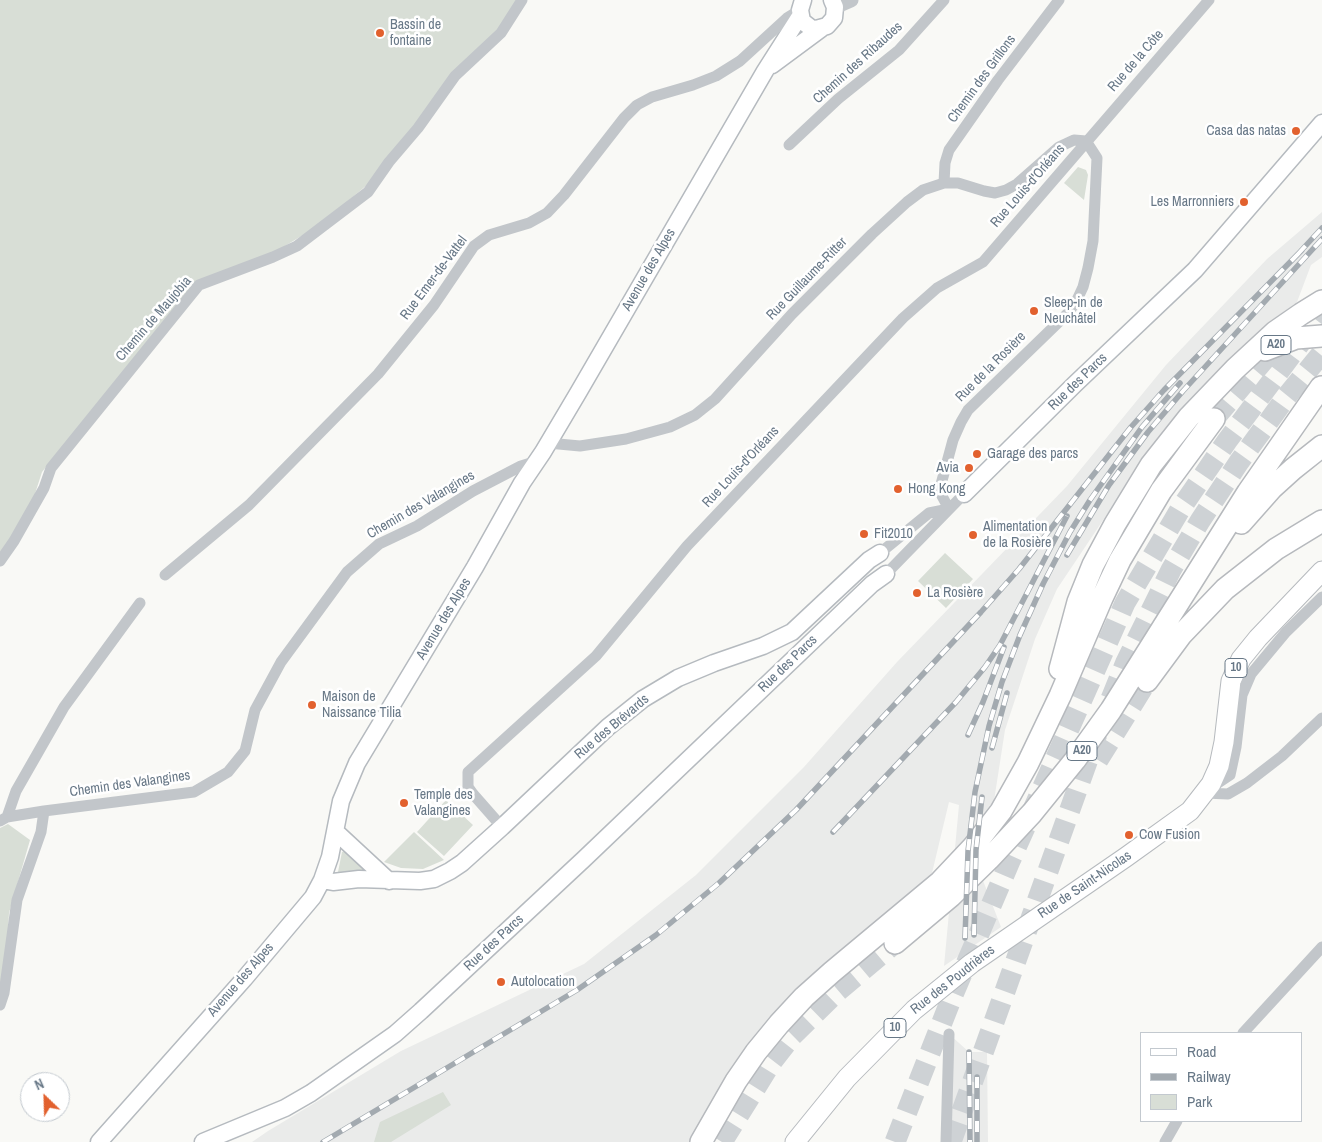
<!DOCTYPE html>
<meta charset="utf-8">
<style>
body{margin:0}
#map{position:relative;width:1322px;height:1142px;overflow:hidden;background:#f9f9f6;font-family:"Archivo Narrow",sans-serif}
canvas{display:block}
.legend{position:absolute;left:1140px;top:1032px;width:162px;height:90px;box-sizing:border-box;background:#fff;border:1px solid #c3c9cf;margin:0;padding:6px 9px;list-style:none;font-size:15px;color:#687887}
.legend li{display:flex;align-items:center;gap:10px;height:25px}
.legend b{width:25px;border:1px solid #c3c9cf}
.north{position:absolute;left:20px;top:1072px;width:50px;height:50px;box-sizing:border-box;background:#fff;border:1px solid #c3c9cf;border-radius:50%;rotate:336deg;font-size:14px;font-weight:700;line-height:20px;text-align:center;color:#687887}
.north::after{content:'';display:block;margin:auto;width:18px;height:22px;background:#e2612e;clip-path:polygon(50% 0,100% 100%,50% 72%,0 100%)}
</style>
<div id="map">
<canvas width="1322" height="1142"></canvas>
<ul class="legend">
<li><b style="height:6px;background:#fff"></b>Road</li>
<li><b style="height:6px;background:#a3aab0"></b>Railway</li>
<li><b style="height:14px;background:#d8ded6"></b>Park</li>
</ul>
<div class="north">N</div>
</div>
<script>
const ctx = document.querySelector('canvas').getContext('2d');
ctx.lineJoin = 'round';
function paint(path, color) { ctx.fillStyle = color; ctx.fill(path, 'evenodd'); }
const toPath = rows => new Path2D(rows.map(r => 'M' + r).join(''));
function stroke(path, color, width, dash) { ctx.strokeStyle = color; ctx.lineWidth = width; ctx.lineCap = dash ? 'butt' : 'round'; ctx.setLineDash(dash || []); ctx.stroke(path); }
function label(font, color, halo, rows, align = 'center') {
  ctx.font = font + ' "Archivo Narrow",sans-serif'; ctx.lineWidth = 5; ctx.setLineDash([]); ctx.textBaseline = 'middle'; ctx.strokeStyle = halo; ctx.fillStyle = color; for (const [text, x, y, turn = 0] of rows) {
    ctx.save(); ctx.translate(x, y); ctx.rotate((+turn || 0) * Math.PI / 180); ctx.textAlign = isNaN(turn) ? turn : align; if (halo) ctx.strokeText(text, 0, 0); ctx.fillText(text, 0, 0); ctx.restore();
  }
}
const built = toPath([
 [1322,212,1322,257,1311,265,1297,302,1264,327,1158,438,1057,589,1035,639,1005,730,982,878,1001,927,944,966,959,805,949,802,932,873,766,1025,689,1142,252,1142,268,1131,401,1051,584,964,696,875,804,767,897,662,1067,486,1166,365,1267,259],
 [949,1034,969,1052,987,1052,988,1142,946,1142]
]);
const green = toPath([
 [0,0,520,0,500,32,367,185,318,226,265,258,195,284,42,472,31,506,0,554],
 [1078,167,1086,170,1088,175,1084,200,1064,183],
 [945,553,973,579,946,608,918,581],
 [446,800,473,825,444,856,417,832],
 [8,824,30,840,9,913,4,993,0,1005,0,828],
 [414,832,444,860,423,869,401,868,384,862],
 [347,850,366,870,341,873,338,872,342,852],
 [443,1092,451,1105,391,1142,374,1142,380,1122]
]);
const motorwayTunnel = toPath([
 [1214,419,1281,340],
 [1111,699,1126,662,1149,615,1171,570,1200,521,1239,462,1287,396,1322,353],
 [1098,760,1147,681],
 [722,1142,771,1063,792,1036,838,991,895,943],
 [895,1142,952,997,1010,861,1125,603,1181,508,1227,441,1322,314],
 [951,1142,1097,734]
]);
const minor = toPath([
 [789,145,838,99,899,50,944,0],
 [944,183,945,163,949,150,998,80,1059,0],
 [548,443,580,446,626,439,670,427,695,415,715,399,792,314,872,234,907,202,923,190,944,183,958,183,984,191,995,193,1006,190,1017,184,1059,147,1074,140,1086,141],
 [949,509,942,496,940,488,953,440,961,422,968,410,1067,314,1076,302,1083,287,1088,268,1093,241,1097,158,1086,141],
 [880,553,929,513,949,509],
 [0,561,14,541,44,488,51,468,199,285,273,257,297,246,368,192,389,162,418,128,455,76,501,33,522,0],
 [886,574,964,494],
 [165,575,249,505,378,374,434,305,474,246,489,235,529,223,547,213,564,195,624,118,637,105,652,97,693,85,716,76,740,61,787,18,800,10],
 [1212,787,1230,775,1236,747,1242,695,1251,674,1286,632,1322,597],
 [1205,793,1228,794,1247,783,1282,756,1322,718],
 [7,817,16,791,64,707,140,603],
 [0,821,7,817,44,811,194,792,228,772,245,751,255,710,281,662,347,572,379,544,417,526,473,491,521,466,537,461],
 [502,827,473,794,468,787,468,772,596,656,687,546,903,318,937,288,983,262,1209,0],
 [0,1005,4,993,17,900,41,832,44,811],
 [1243,1033,1322,947],
 [946,1142,949,1034],
 [1165,1142,1177,1121]
]);
const tertiary = toPath([
 [835,7,851,0]
]);
const secondary = toPath([
 [803,0,800,10,802,21,811,28,816,29,827,26,834,18,835,7,832,0],
 [772,65,822,28],
 [964,494,1075,384,1195,270,1322,123],
 [335,831,389,881],
 [322,880,333,882,359,879,420,881,434,879,450,871,462,863,502,827,608,727,643,699,678,678,714,663,763,646,792,632,869,560,880,553],
 [99,1142,244,979,313,897,322,880,330,857,341,801,357,763,475,567,522,483,543,452,578,393,765,71,800,16],
 [203,1142,285,1108,311,1093,395,1034,421,1011,584,859,872,584,886,574]
]);
const primary = toPath([
 [795,1142,847,1078,914,1010,972,963,1126,857,1190,811,1211,784,1219,766,1224,742,1231,681,1241,659,1258,638,1322,571]
]);
const motorway = toPath([
 [1265,350,1296,338,1322,336],
 [1241,523,1272,488,1293,469,1322,446],
 [1060,669,1078,602,1093,565,1115,524,1151,465,1189,417,1235,369,1275,332,1301,314,1322,301],
 [1147,681,1181,635,1225,589,1276,549,1322,521],
 [895,943,951,896,989,859,1032,813,1075,760,1111,710,1248,492,1321,387],
 [701,1142,736,1081,756,1052,779,1024,804,997,832,972,940,882,973,847,1001,811,1028,763,1060,696,1102,598,1120,560,1161,491,1214,419]
]);
const rail = toPath([
 [1298,254,1322,228],
 [1067,555,1109,485,1148,432,1183,391,1322,239],
 [968,735,983,702,1004,647],
 [992,748,1007,693],
 [833,832,956,702,985,667,1000,645,1067,516],
 [974,935,976,850,982,797],
 [965,938,968,851,975,792,989,726,1002,682,1020,635,1043,584,1070,532,1090,500,1142,427,1180,383],
 [969,1052,970,1142],
 [977,1077,977,1142],
 [323,1142,577,990,656,935,719,883,796,810,981,612,1019,569,1131,427,1164,390,1302,250]
]);
const markers = [
 [380,33,5,"#e2612e"],
 [1296,131,5,"#e2612e"],
 [1244,202,5,"#e2612e"],
 [1034,311,5,"#e2612e"],
 [977,454,5,"#e2612e"],
 [969,468,5,"#e2612e"],
 [898,489,5,"#e2612e"],
 [864,534,5,"#e2612e"],
 [973,535,5,"#e2612e"],
 [917,593,5,"#e2612e"],
 [312,705,5,"#e2612e"],
 [404,803,5,"#e2612e"],
 [1129,835,5,"#e2612e"],
 [501,982,5,"#e2612e"]
];
const shields = [
 [1276,345,30],
 [1236,668,22],
 [1082,751,30],
 [895,1028,22]
];
const shieldNames = [
 ["A20",1276,345],
 ["10",1236,668],
 ["A20",1082,751],
 ["10",895,1028]
];
const poiNames = [
 ["Bassin de",390,25],
 ["fontaine",390,41],
 ["Casa das natas",1286,131,"right"],
 ["Les Marronniers",1234,202,"right"],
 ["Sleep-in de",1044,303],
 ["Neuchâtel",1044,319],
 ["Garage des parcs",987,454],
 ["Avia",959,468,"right"],
 ["Hong Kong",908,489],
 ["Alimentation",983,527],
 ["de la Rosière",983,543],
 ["Fit2010",874,534],
 ["La Rosière",927,593],
 ["Maison de",322,697],
 ["Naissance Tilia",322,713],
 ["Temple des",414,795],
 ["Valangines",414,811],
 ["Cow Fusion",1139,835],
 ["Autolocation",511,982]
];
const streetNames = [
 ["Rue de la Côte",1136,61,-49],
 ["Chemin des Ribaudes",858,63,-42],
 ["Chemin des Grillons",982,79,-54],
 ["Rue Louis-d'Orléans",1028,186,-49],
 ["Avenue des Alpes",649,270,-60],
 ["Rue Emer-de-Vattel",434,278,-53],
 ["Rue Guillaume-Ritter",807,279,-46],
 ["Chemin de Maujobia",154,319,-49],
 ["Rue de la Rosière",991,367,-45],
 ["Rue des Parcs",1078,382,-44],
 ["Rue Louis-d'Orléans",741,467,-47],
 ["Chemin des Valangines",421,505,-30],
 ["Avenue des Alpes",444,619,-59],
 ["Rue des Parcs",788,664,-44],
 ["Rue des Brévards",612,727,-40],
 ["Chemin des Valangines",130,784,-8],
 ["Rue de Saint-Nicolas",1085,885,-34],
 ["Rue des Parcs",494,943,-43],
 ["Avenue des Alpes",241,980,-49],
 ["Rue des Poudrières",953,980,-38]
];
paint(built, '#eaebea');
paint(green, '#d8ded6');
stroke(motorwayTunnel, '#ced2d5', 21, [21, 11]);
stroke(secondary, '#b5babf', 19);
stroke(primary, '#b6babe', 21);
stroke(motorway, '#b6b9bd', 24);
stroke(minor, '#c2c6ca', 11);
stroke(tertiary, '#c2c6ca', 15);
stroke(secondary, '#fff', 16);
stroke(primary, '#fff', 19);
stroke(motorway, '#fff', 21);
stroke(rail, '#a3aab0', 5.5);
stroke(rail, '#fff', 4, [11]);
for (const [x, y, r, color] of markers) { const dot = new Path2D(); dot.arc(x, y, r, 0, 2 * Math.PI); ctx.fillStyle = color; ctx.fill(dot); stroke(dot, '#fff', 2); }
for (const [x, y, w] of shields) { const box = new Path2D(); box.roundRect(x - w / 2, y - 9.5, w, 19, 4); ctx.fillStyle = '#fff'; ctx.fill(box); stroke(box, '#687887', 1); }
label('bold 12px', '#687887', null, shieldNames);
label('14px', '#687887', '#fff', poiNames, 'left');
label('14px', '#687887', '#fff', streetNames);
</script>
